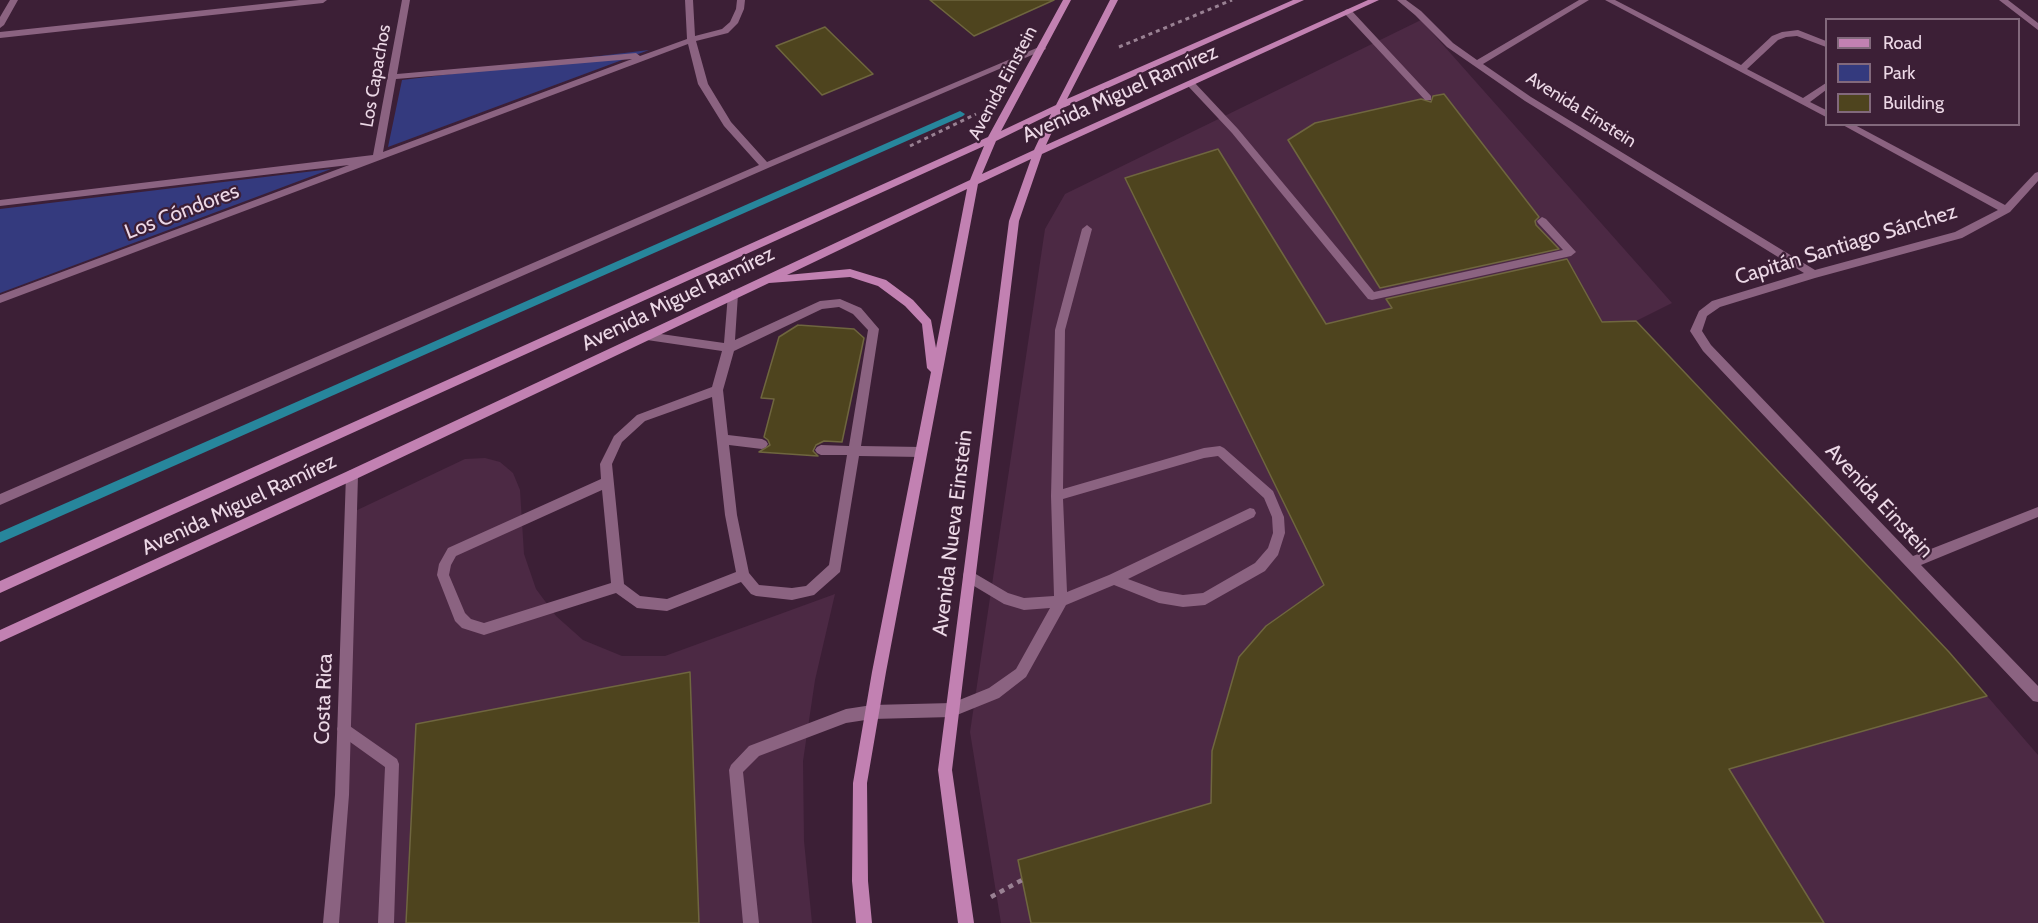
<!DOCTYPE html>
<meta charset="utf-8">
<style>
body{margin:0}
#map{position:relative;width:2038px;height:923px;overflow:hidden;background:#3c1f36;font-family:Cabin,sans-serif}
canvas{display:block}
.legend{position:absolute;left:1825px;top:18px;width:195px;height:108px;box-sizing:border-box;background:#3c1f36;border:2px solid #82697c;margin:0;padding:8px 10px;list-style:none;font-size:18px;color:#ecd8e6}
.legend li{display:flex;align-items:center;gap:12px;height:30px}
.legend b{width:30px;border:2px solid #82697c}
</style>
<div id="map">
<canvas width="2038" height="923"></canvas>
<ul class="legend">
<li><b style="height:8px;background:#c281b2"></b>Road</li>
<li><b style="height:16px;background:#343a7e"></b>Park</li>
<li><b style="height:16px;background:#4e441e"></b>Building</li>
</ul>
</div>
<script>
const ctx = document.querySelector('canvas').getContext('2d');
ctx.lineJoin = 'round';
function paint(path, color) { ctx.fillStyle = color; ctx.fill(path, 'evenodd'); }
const toPath = rows => new Path2D(rows.map(r => 'M' + r).join(''));
function stroke(path, color, width, dash) { ctx.strokeStyle = color; ctx.lineWidth = width; ctx.lineCap = dash ? 'butt' : 'round'; ctx.setLineDash(dash || []); ctx.stroke(path); }
function label(font, color, halo, rows, align = 'center') {
  ctx.font = font + ' Cabin,sans-serif'; ctx.lineWidth = 4.5; ctx.setLineDash([]); ctx.textBaseline = 'middle'; ctx.strokeStyle = halo; ctx.fillStyle = color; for (const [text, x, y, turn = 0] of rows) {
    ctx.save(); ctx.translate(x, y); ctx.rotate((+turn || 0) * Math.PI / 180); ctx.textAlign = isNaN(turn) ? turn : align; if (halo) ctx.strokeText(text, 0, 0); ctx.fillText(text, 0, 0); ctx.restore();
  }
}
const built = toPath([
 [1421,20,1672,303,1636,321,1949,652,2038,755,2038,923,1001,923,970,732,1045,229,1065,194],
 [485,458,500,462,513,473,520,490,524,554,536,589,556,616,583,640,622,656,665,656,835,594,815,680,803,761,804,841,812,923,339,923,351,513,465,459]
]);
const green = toPath([
 [649,50,388,147,402,80],
 [331,169,0,293,0,209]
]);
const stream = toPath([
 [960,111,965,114,963,116,0,543,0,532,960,111]
]);
const building = toPath([
 [930,0,1054,0,974,36,930,0],
 [825,27,873,74,822,95,776,46,825,27],
 [1444,94,1539,217,1535,221,1536,225,1559,249,1380,288,1288,140,1315,123,1421,99,1431,102,1433,96,1444,94],
 [1218,149,1326,324,1392,308,1386,299,1567,259,1602,322,1636,321,1949,652,1987,696,1729,769,1824,923,1031,923,1018,860,1211,803,1212,751,1239,657,1266,626,1324,585,1125,178,1218,149],
 [798,325,854,329,864,338,842,442,824,441,816,445,813,451,818,456,759,452,770,445,768,440,764,437,774,399,761,398,779,337,798,325],
 [690,672,699,923,406,923,416,724,690,672]
]);
const pathFar1 = toPath([
 [1119,47,1232,0],
 [910,146,976,114]
]);
const path = toPath([
 [991,897,1022,880]
]);
const lane = toPath([
 [1348,9,1351,10,1431,96,1431,100,1425,100,1345,14,1345,10,1348,9],
 [1191,81,1194,82,1238,129,1374,292,1563,250,1538,223,1537,221,1542,217,1546,219,1576,252,1571,256,1372,300,1368,299,1232,133,1188,86,1186,84,1191,81],
 [1087,225,1092,229,1065,330,1063,489,1204,448,1220,446,1224,448,1273,491,1284,517,1285,533,1278,555,1265,571,1205,605,1183,607,1159,603,1114,585,1066,605,1026,677,999,698,952,717,872,719,846,723,759,756,743,772,759,923,743,923,729,770,731,765,749,746,846,709,872,705,952,703,989,688,1016,669,1050,608,1024,610,1004,604,964,580,963,576,964,572,969,570,1008,593,1024,598,1054,596,1051,496,1055,330,1082,229,1087,225],
 [1218,456,1264,498,1272,517,1273,533,1268,548,1255,563,1203,593,1183,595,1160,591,1128,579,1254,517,1256,513,1254,509,1250,508,1109,575,1067,592,1063,499,1204,458,1218,456],
 [733,290,738,294,735,340,820,301,840,299,861,308,879,329,861,446,921,447,925,449,927,452,925,455,921,457,859,456,840,572,814,595,792,600,756,596,751,594,741,582,667,611,637,608,616,593,484,635,462,628,455,621,437,575,439,564,448,548,601,479,600,464,614,436,637,415,712,387,722,351,647,340,641,336,647,332,724,343,728,294,733,290],
 [839,307,853,314,868,330,849,446,821,445,817,447,815,450,817,453,821,455,847,455,829,565,806,586,792,588,759,585,749,573,737,515,729,445,762,449,766,447,768,444,766,441,762,439,728,435,723,390,734,351,822,309,839,307],
 [712,397,725,515,736,572,667,599,640,596,624,584,612,464,622,442,645,421,712,397],
 [602,490,611,583,484,623,471,619,465,613,449,575,451,565,456,556,602,490],
 [344,722,397,759,399,764,394,923,378,923,385,767,339,734,337,729,339,724,344,722]
]);
const street = toPath([
 [10,0,18,0,4,25,0,28,0,17,10,0],
 [299,0,327,0,323,3,0,38,0,32,299,0],
 [402,0,410,0,397,74,636,53,640,56,687,39,685,0,693,0,695,36,722,29,730,22,736,9,737,0,745,0,744,9,738,23,728,33,696,41,708,84,731,122,767,162,1039,47,1045,47,1046,49,768,168,0,505,0,494,759,165,724,126,698,84,688,44,0,303,0,295,349,165,0,206,0,200,373,155,402,0],
 [632,59,383,152,396,79,632,59],
 [1397,0,1406,0,1421,11,1453,43,1477,60,1579,0,1589,0,1483,64,1531,97,1815,270,1955,232,1998,210,1841,124,1853,124,2005,205,2035,173,2038,172,2038,181,2010,212,1962,238,1815,278,1720,307,1707,316,1702,331,1711,345,1913,556,2038,507,2038,517,1921,565,2038,686,2038,702,2033,701,1703,351,1690,331,1699,311,1712,301,1804,273,1525,101,1447,47,1415,15,1397,0],
 [1605,0,1615,0,1741,65,1772,36,1782,32,1798,30,1826,41,1826,47,1797,36,1786,37,1778,40,1747,69,1803,98,1826,83,1826,90,1810,102,1826,110,1826,117,1605,0],
 [1999,0,2008,0,2038,23,2038,30,1999,0],
 [352,470,356,471,358,475,349,795,339,923,323,923,335,795,346,475,348,471,352,470]
]);
const secondary = toPath([
 [1063,0,1071,0,1001,131,1056,105,1110,0,1118,0,1067,99,1293,0,1304,0,1063,108,1046,145,1368,0,1379,0,1042,154,1019,221,952,770,974,923,958,923,938,770,1009,221,1031,159,978,184,886,672,867,783,868,881,872,923,856,923,852,881,853,783,872,672,931,372,927,368,922,324,905,306,878,286,850,277,769,283,356,479,0,642,0,630,348,471,970,180,984,146,0,593,0,581,988,137,1063,0],
 [1051,114,1034,150,982,174,996,141,1051,114],
 [967,189,936,348,931,320,913,300,886,280,850,269,787,275,967,189]
]);
const farStreetnames = [
 ["Los Capachos",376,76,-80],
 ["Avenida Einstein",1003,83,-62],
 ["Avenida Einstein",1581,110,32]
];
const streetNames = [
 ["Avenida Miguel Ramírez",1120,94,-24],
 ["Los Cóndores",182,212,-21],
 ["Capitán Santiago Sánchez",1846,245,-17],
 ["Avenida Miguel Ramírez",678,299,-26],
 ["Avenida Einstein",1879,501,47],
 ["Avenida Miguel Ramírez",239,505,-25],
 ["Avenida Nueva Einstein",953,533,-83],
 ["Costa Rica",324,699,-88]
];
paint(built, '#4c2944');
paint(green, '#343a7e');
paint(stream, '#27869c');
paint(building, '#4e441e');
stroke(building, '#6f663f', 1.5);
stroke(pathFar1, '#998193', 3, [4, 4]);
stroke(path, '#998193', 4.5, [5, 5]);
paint(lane, '#8b6381');
paint(street, '#8b6381');
paint(secondary, '#c281b2');
label('18px', '#ecd8e6', '#3c1f36', farStreetnames);
label('21px', '#ecd8e6', '#3c1f36', streetNames);
</script>
